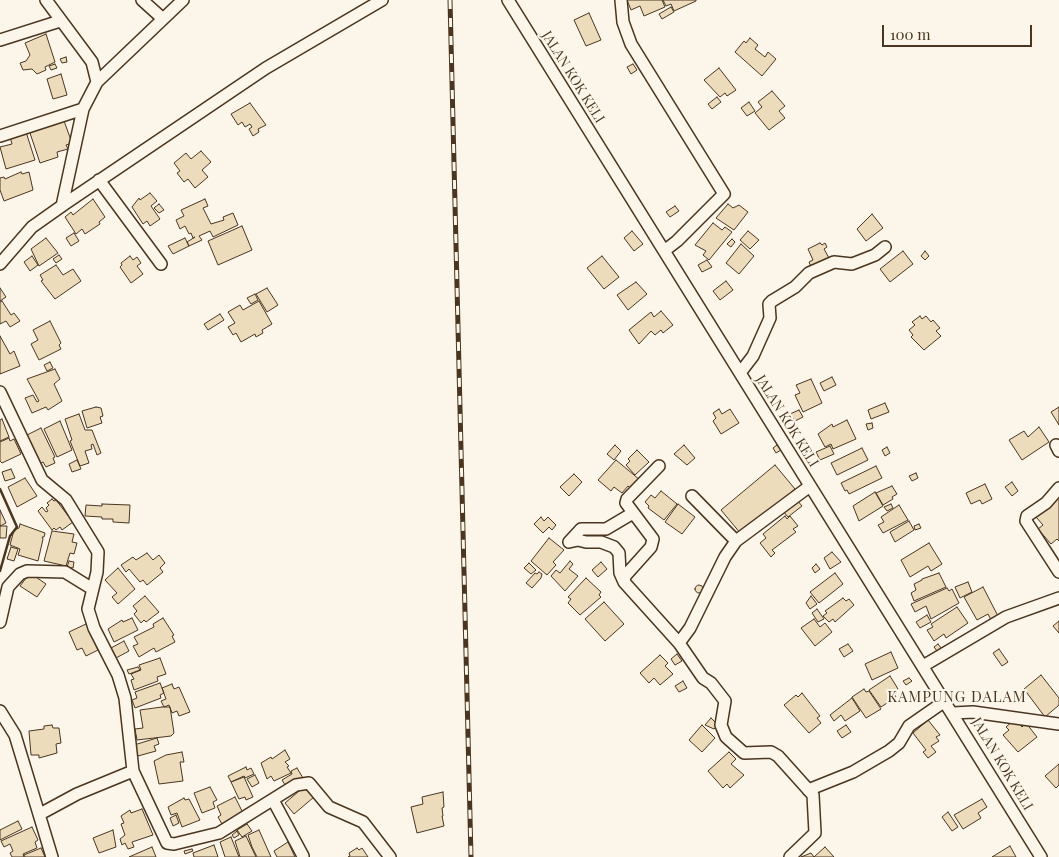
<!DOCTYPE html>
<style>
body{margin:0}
#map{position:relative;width:1059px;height:857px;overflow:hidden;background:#fbf6e9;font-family:"Playfair Display",serif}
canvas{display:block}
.scale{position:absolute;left:882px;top:25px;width:150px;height:22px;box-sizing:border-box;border:2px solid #4a3520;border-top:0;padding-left:6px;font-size:15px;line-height:18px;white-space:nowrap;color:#4a3520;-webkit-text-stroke:4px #fbf6e9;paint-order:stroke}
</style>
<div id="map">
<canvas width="1059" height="857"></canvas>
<div class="scale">100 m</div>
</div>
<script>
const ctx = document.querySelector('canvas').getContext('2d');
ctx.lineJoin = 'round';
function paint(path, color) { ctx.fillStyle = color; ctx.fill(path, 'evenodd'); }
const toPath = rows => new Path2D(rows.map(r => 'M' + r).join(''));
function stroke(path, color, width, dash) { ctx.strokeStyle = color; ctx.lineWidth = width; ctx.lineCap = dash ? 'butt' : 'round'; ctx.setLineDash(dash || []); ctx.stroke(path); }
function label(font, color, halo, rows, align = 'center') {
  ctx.font = font + ' "Playfair Display",serif'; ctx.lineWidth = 4; ctx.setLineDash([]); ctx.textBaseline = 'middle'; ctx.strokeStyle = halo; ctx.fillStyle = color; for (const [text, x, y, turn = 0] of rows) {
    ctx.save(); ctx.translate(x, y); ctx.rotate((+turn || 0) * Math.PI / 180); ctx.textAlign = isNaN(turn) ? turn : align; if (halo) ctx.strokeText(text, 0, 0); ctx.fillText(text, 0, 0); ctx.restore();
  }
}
const building = toPath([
 [627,0,662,0,665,7,644,16,640,6,631,10,627,0],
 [663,0,696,0,696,1,674,11,671,4,666,6,663,0],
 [671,7,674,12,662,19,659,14,671,7],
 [589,13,601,40,586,46,574,20,589,13],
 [46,34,55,62,45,67,46,70,37,74,32,69,23,70,20,63,26,61,30,55,25,43,46,34],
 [750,38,758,45,755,49,765,57,768,52,776,59,762,76,735,52,744,41,746,43,750,38],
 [66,57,67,62,62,63,60,59,66,57],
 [55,64,57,68,51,70,49,66,55,64],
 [633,64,637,70,631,74,627,67,633,64],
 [719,68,736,90,727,96,725,93,720,97,704,80,719,68],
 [61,74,67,95,53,99,47,79,61,74],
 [772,91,785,106,779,111,785,118,769,130,755,113,762,107,758,102,772,91],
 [717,97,721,102,712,109,708,104,717,97],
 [749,102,755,111,747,116,741,108,749,102],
 [250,103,266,125,258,129,259,132,253,136,249,129,252,127,250,124,245,127,242,122,238,125,231,114,250,103],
 [63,118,72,143,66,145,68,149,57,152,58,157,40,163,29,130,63,118],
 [26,132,35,160,6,169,0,147,12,144,10,137,26,132],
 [201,151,211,162,202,170,208,177,195,188,188,179,184,182,177,173,180,171,174,163,186,153,191,159,201,151],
 [21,172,22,174,29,172,33,190,4,201,0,190,0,178,4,177,5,179,21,172],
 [150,193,157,201,151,206,160,219,150,226,147,221,143,224,132,207,139,198,140,200,150,193],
 [93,199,105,217,99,222,100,224,85,234,82,229,76,234,65,217,71,212,73,215,93,199],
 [205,199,208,206,203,208,211,224,224,220,223,217,233,213,238,225,213,237,210,231,199,236,202,240,189,246,187,242,195,237,193,238,191,233,189,234,185,226,180,229,176,220,184,216,181,210,205,199],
 [159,204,164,210,159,213,154,208,159,204],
 [728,204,733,208,739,205,748,212,734,230,716,218,728,204],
 [675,206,679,211,670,217,666,212,675,206],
 [872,214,883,228,866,241,857,229,872,214],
 [713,223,722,230,725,227,732,232,709,260,703,255,706,251,695,245,713,223],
 [242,226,252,250,218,265,208,241,242,226],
 [632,231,643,244,634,251,624,238,632,231],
 [748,231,759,240,750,249,740,240,748,231],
 [74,233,79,241,71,246,66,238,74,233],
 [46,238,58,253,39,266,31,249,46,238],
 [185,238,189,246,173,254,168,246,185,238],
 [732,239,735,242,731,247,727,244,732,239],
 [820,243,822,245,825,243,827,247,824,249,829,258,811,267,809,262,813,260,808,249,820,243],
 [741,244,754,256,739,274,726,263,741,244],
 [903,251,913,264,890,282,880,269,903,251],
 [925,251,929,256,925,260,921,256,925,251],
 [59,255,62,259,56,263,53,259,59,255],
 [32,256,38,265,30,271,24,262,32,256],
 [130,256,133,260,137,257,141,263,137,266,143,274,131,283,120,267,122,265,121,263,130,256],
 [602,256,619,277,604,289,587,268,602,256],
 [707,260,712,267,702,272,698,265,707,260],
 [56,265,63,275,73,269,81,281,55,299,41,281,43,280,40,275,56,265],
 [726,281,733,290,720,300,713,291,726,281],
 [636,282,647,294,628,310,617,295,636,282],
 [0,288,6,297,0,301,0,288],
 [267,288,278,305,267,312,256,294,267,288],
 [255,294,258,300,251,304,247,298,255,294],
 [2,301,11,315,14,313,20,321,10,327,6,321,0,324,0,302,2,301],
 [259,301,272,324,262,330,263,333,256,337,255,334,241,342,236,333,233,335,228,327,235,323,228,312,240,305,243,310,259,301],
 [661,311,673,325,663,333,661,330,655,335,651,331,639,344,629,330,651,312,654,317,661,311],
 [220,314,224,320,208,330,204,324,220,314],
 [920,316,922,319,926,316,931,322,933,320,940,328,936,331,941,336,924,350,911,337,913,335,909,330,915,325,912,322,920,316],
 [50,321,61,343,59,345,61,349,39,360,31,344,38,340,33,330,50,321],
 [0,336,10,354,14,351,20,366,0,374,0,336],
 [50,362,53,368,47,371,44,365,50,362],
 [55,369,60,379,54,384,62,401,48,410,46,407,32,413,25,398,33,395,37,402,39,401,27,379,55,369],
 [832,377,836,385,824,391,820,383,832,377],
 [811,379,822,403,803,412,795,395,800,393,796,385,811,379],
 [885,403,889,412,871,419,868,410,885,403],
 [96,407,101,408,103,416,100,417,102,423,87,428,82,411,96,407],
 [1059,407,1059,425,1051,412,1059,407],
 [719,409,722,414,730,409,739,423,721,434,713,421,716,418,713,413,719,409],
 [799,410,803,417,795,421,790,414,799,410],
 [79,414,85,430,92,430,101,453,97,455,93,444,91,445,92,449,85,451,89,463,80,466,70,441,72,440,65,419,79,414],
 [2,419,9,437,0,441,0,420,2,419],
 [847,420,856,439,833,449,831,444,825,447,818,434,832,424,833,427,847,420],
 [60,421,72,450,57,457,44,429,60,421],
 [872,423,873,428,868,430,866,424,872,423],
 [1039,427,1049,442,1022,460,1009,440,1024,431,1028,437,1039,427],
 [41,428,55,457,53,458,55,463,46,467,43,462,39,464,27,435,41,428],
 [9,438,10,441,14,439,21,454,2,463,0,461,0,442,9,438],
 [615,445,621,451,614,460,607,454,615,445],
 [684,445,695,458,687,465,674,454,684,445],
 [777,445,781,450,776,453,773,448,777,445],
 [830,446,834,454,820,460,816,452,830,446],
 [887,447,890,453,885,456,882,450,887,447],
 [862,448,868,460,837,475,831,463,862,448],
 [637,450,649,462,635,475,626,465,630,461,628,459,637,450],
 [77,460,81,469,72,472,69,464,77,460],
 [616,460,640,480,633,490,628,486,622,493,614,487,611,491,598,480,616,460],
 [775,465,795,489,741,534,721,510,775,465],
 [876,466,882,478,849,494,847,490,845,491,841,483,876,466],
 [11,469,15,478,5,481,2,472,11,469],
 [916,473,918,478,912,481,909,476,916,473],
 [574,474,582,482,569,496,560,487,574,474],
 [25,478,37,496,17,507,8,487,25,478],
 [1012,482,1018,491,1012,496,1005,487,1012,482],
 [985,484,992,499,982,504,980,500,971,504,966,493,985,484],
 [892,486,897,494,892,497,893,499,883,505,876,493,892,486],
 [661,491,677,504,664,520,648,508,649,506,645,502,651,495,655,498,661,491],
 [875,492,883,506,859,521,853,506,875,492],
 [1059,493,1059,541,1057,539,1051,544,1038,529,1043,525,1036,517,1059,493],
 [52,499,54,501,56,500,73,522,62,530,60,527,56,530,54,528,52,530,38,511,42,507,46,512,48,511,46,508,49,505,47,503,52,499],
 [797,500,802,506,788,517,783,511,797,500],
 [102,504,130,505,129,523,113,522,113,519,102,519,102,517,85,516,86,505,102,506,102,504],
 [678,504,695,517,682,534,665,522,678,504],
 [891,504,893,508,887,511,884,507,891,504],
 [899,505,908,520,883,533,878,525,884,522,881,517,899,505],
 [0,510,6,523,0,526,0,510],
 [785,516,787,519,790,516,798,526,793,529,796,532,772,550,775,553,771,557,760,543,766,538,763,534,785,516],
 [541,517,544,521,548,517,556,525,552,530,549,527,543,533,534,524,541,517],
 [909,521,914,530,895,542,890,532,909,521],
 [20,524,45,533,44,537,42,537,43,539,38,561,18,555,20,549,10,545,14,530,19,528,20,524],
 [919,524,921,528,915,530,914,526,919,524],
 [0,526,7,526,6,538,0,538,0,526],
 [52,531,74,534,72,542,77,543,74,554,70,553,66,566,44,561,52,531],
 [549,538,564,550,553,562,556,565,547,575,531,561,549,538],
 [929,543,942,564,931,571,928,566,910,577,901,560,929,543],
 [11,547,18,549,14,561,7,559,11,547],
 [832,552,841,562,830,569,824,558,832,552],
 [147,553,153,560,159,555,165,563,160,568,163,572,147,585,143,580,140,582,129,569,126,572,121,565,133,557,136,560,147,553],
 [69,561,74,562,73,568,67,567,69,561],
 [570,561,573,564,569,569,578,576,565,591,551,576,556,570,560,573,570,561],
 [601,562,607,569,598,577,592,570,601,562],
 [529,563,536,570,531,574,524,568,529,563],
 [816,564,820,569,815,573,812,568,816,564],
 [118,568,135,589,118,604,112,597,117,593,105,580,118,568],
 [539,572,542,574,541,578,532,588,526,583,535,573,537,574,539,572],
 [30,573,46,584,37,597,20,586,30,573],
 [835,573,843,584,819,603,810,592,835,573],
 [939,573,946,587,914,601,911,593,916,590,914,584,922,580,922,579,939,573],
 [586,578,601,592,599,595,601,597,580,615,568,603,571,599,568,597,586,578],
 [968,582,972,592,960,598,955,587,968,582],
 '695 589a4 4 0 1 1 8 0a4 4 0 1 1-8 0Z',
 [983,587,998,616,991,620,988,614,977,620,964,597,983,587],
 [947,588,949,591,952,589,959,603,931,619,926,606,915,612,911,604,947,588],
 [145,596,159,612,146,622,144,620,141,623,134,614,137,611,133,606,145,596],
 [811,596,817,604,810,609,806,603,811,596],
 [843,598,846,601,849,599,854,605,835,622,833,619,829,622,823,616,827,613,825,611,843,598],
 [604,602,624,624,605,641,585,619,604,602],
 [957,607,968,623,946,638,944,634,934,641,927,630,933,627,931,624,957,607],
 [817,609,824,619,818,622,812,613,817,609],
 [927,615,931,622,920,628,916,622,927,615],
 [132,618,138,630,114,642,108,629,122,620,123,622,132,618],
 [163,618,174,635,172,636,175,642,156,652,154,648,139,657,133,646,138,644,134,637,154,627,153,624,163,618],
 [814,619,820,627,825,623,832,632,815,646,801,628,814,619],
 [1059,621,1059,633,1053,626,1059,621],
 [86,624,98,650,86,656,82,648,77,650,69,632,86,624],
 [124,641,129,651,116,658,111,648,124,641],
 [848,644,853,651,844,657,839,649,848,644],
 [938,644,941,648,937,651,934,647,938,644],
 [999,649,1008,662,1002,666,993,653,999,649],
 [891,652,898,668,872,680,865,664,891,652],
 [677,654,682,661,675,665,671,659,677,654],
 [660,655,668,663,665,666,673,674,660,685,654,678,649,683,640,673,660,655],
 [160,658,166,674,157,677,158,681,134,690,131,680,134,679,131,674,141,670,139,665,160,658],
 [138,667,140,670,129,674,127,670,138,667],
 [1041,675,1059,698,1059,705,1045,717,1024,689,1041,675],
 [890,676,898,689,893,692,896,697,881,707,869,690,890,676],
 [909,678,912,681,906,685,903,681,909,678],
 [683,681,687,688,679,692,675,686,683,681],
 [160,683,164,693,160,695,161,698,135,708,132,700,137,698,135,692,160,683],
 [172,684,174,689,179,687,190,712,179,716,177,711,172,713,169,705,164,707,161,701,166,699,162,688,172,684],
 [864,689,866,692,869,691,881,709,866,718,852,697,864,689],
 [802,693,820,716,817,718,821,723,809,733,784,705,796,695,798,697,802,693],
 [852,698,860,711,845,721,841,715,834,721,830,715,852,698],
 [162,707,170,707,174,733,171,736,137,740,135,729,143,728,140,710,162,707],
 [711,718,718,725,714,729,705,725,711,718],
 [1015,719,1022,727,1026,723,1037,737,1018,752,1003,735,1009,730,1006,727,1015,719],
 [928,720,940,735,936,737,939,741,931,746,936,752,928,758,923,752,926,750,913,733,928,720],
 [52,725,53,728,59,728,61,743,56,744,57,753,39,758,39,755,31,755,29,731,44,729,44,726,52,725],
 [702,725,715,738,702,752,689,740,702,725],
 [846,725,851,732,842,738,837,731,846,725],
 [157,738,159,744,154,746,156,751,138,756,134,745,157,738],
 [285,750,290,759,285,762,289,766,287,767,291,773,274,781,271,776,267,779,261,763,271,757,272,759,285,750],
 [182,752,184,762,180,762,183,781,159,784,154,761,166,755,182,752],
 [729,752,736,759,731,764,744,775,730,788,727,784,723,788,708,771,729,752],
 [1059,764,1059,785,1056,788,1045,776,1059,764],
 [246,767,247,770,251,768,254,774,245,778,244,776,231,782,228,776,246,767],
 [297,768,303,778,287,788,282,780,292,774,291,771,297,768],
 [255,775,259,783,252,787,247,779,255,775],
 [244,777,253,797,246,800,245,797,239,799,231,782,244,777],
 [305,786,314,797,294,814,285,803,305,786],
 [210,787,217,800,213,802,215,808,202,813,194,793,210,787],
 [443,792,444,807,442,808,443,816,442,816,444,826,417,833,411,807,423,804,422,797,443,792],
 [235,797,243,813,222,824,218,817,221,815,217,806,235,797],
 [184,798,185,800,189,799,200,820,182,827,177,813,171,815,168,807,184,798],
 [982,799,987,807,978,813,981,818,963,829,954,815,982,799],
 [142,809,153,835,132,842,134,847,128,849,125,843,122,845,120,839,125,835,121,824,124,823,121,816,130,810,131,813,142,809],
 [948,812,958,827,952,831,942,817,948,812],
 [176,815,179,823,173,826,170,818,176,815],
 [18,821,22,829,0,840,0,830,18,821],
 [247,824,252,831,242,837,237,830,247,824],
 [32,827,38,840,35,842,37,848,23,854,24,857,12,857,10,853,13,851,10,844,4,847,1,841,32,827],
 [113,830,116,847,99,853,93,838,113,830],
 [259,830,271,857,257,857,252,847,248,835,259,830],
 [237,831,239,835,234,838,232,835,237,831],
 [246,836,256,857,240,857,235,841,246,836],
 [231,837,239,857,225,857,220,842,231,837],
 [288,842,295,857,277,857,274,851,288,842],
 [214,845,218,857,194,857,193,853,214,845],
 [1010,846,1016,857,992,857,1010,846],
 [152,847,156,857,129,857,152,847],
 [825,847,834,857,801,857,811,853,814,857,825,847],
 [41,848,45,857,25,857,24,855,41,848],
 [357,848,359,850,362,848,368,857,348,857,350,856,349,853,357,848],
 [192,849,193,851,185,854,184,851,192,849]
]);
const minor = toPath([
 [46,0,92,62,97,82],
 [142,0,162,18],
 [508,0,1041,857],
 [621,0,623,22,631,44,724,194,677,241,664,251],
 [0,40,60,21],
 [0,136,83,109],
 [99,180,161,264],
 [62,206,83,109,97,82,183,0],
 [0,264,32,227,66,203,266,68,382,0],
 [740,373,753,356,770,318,769,304,772,301,795,287,809,273,834,262,852,264,875,255,885,247],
 [0,392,42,480,66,500,98,552,97,572,88,609,94,628,118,675,125,698,133,771,167,843,174,844,219,833,296,785,309,783,329,807,363,822,390,857],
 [1056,445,1059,451],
 [1059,488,1046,503,1027,516,1026,521,1059,572],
 [692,496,736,541],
 [569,542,578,540,586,542,601,542,614,547,619,553,620,573,624,582,679,643,703,678,711,683,725,701,721,725,726,737,744,753,771,752,778,756,813,795,815,833,790,857],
 [569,542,581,529,606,529,633,513],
 [624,582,625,576,651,547,653,539,626,503,627,499,659,466],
 [0,622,8,587,20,574,27,571,65,572,91,588],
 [679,643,690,628,725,557,736,541,810,486],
 [923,666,1006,617,1059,598],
 [0,711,15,735,52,857],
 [953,713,973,712,1059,724],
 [808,790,853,772,889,751,899,743,909,726,945,701],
 [273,800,303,856],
 [40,814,77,794,133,771]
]);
const rail = toPath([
 [450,0,471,857]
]);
const wall = toPath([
 [0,489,17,527,10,536,0,571]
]);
const streetNames = [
 ["JALAN KOK KELI",573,77,58],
 ["JALAN KOK KELI",787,421,58],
 ["JALAN KOK KELI",1002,764,59]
];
const neighbourhoodNames = [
 ["KAMPUNG DALAM",957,697]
];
paint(building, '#ecdcbc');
stroke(building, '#4a3520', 1);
stroke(minor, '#4a3520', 14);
stroke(minor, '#fbf6e9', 11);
stroke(rail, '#4a3520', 5);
stroke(rail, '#fbf6e9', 3, [9]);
stroke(wall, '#4a3520', 2.5);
label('14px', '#4a3520', '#fbf6e9', streetNames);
ctx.letterSpacing = '1px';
label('15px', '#4a3520', '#fbf6e9', neighbourhoodNames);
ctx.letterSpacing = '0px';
</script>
